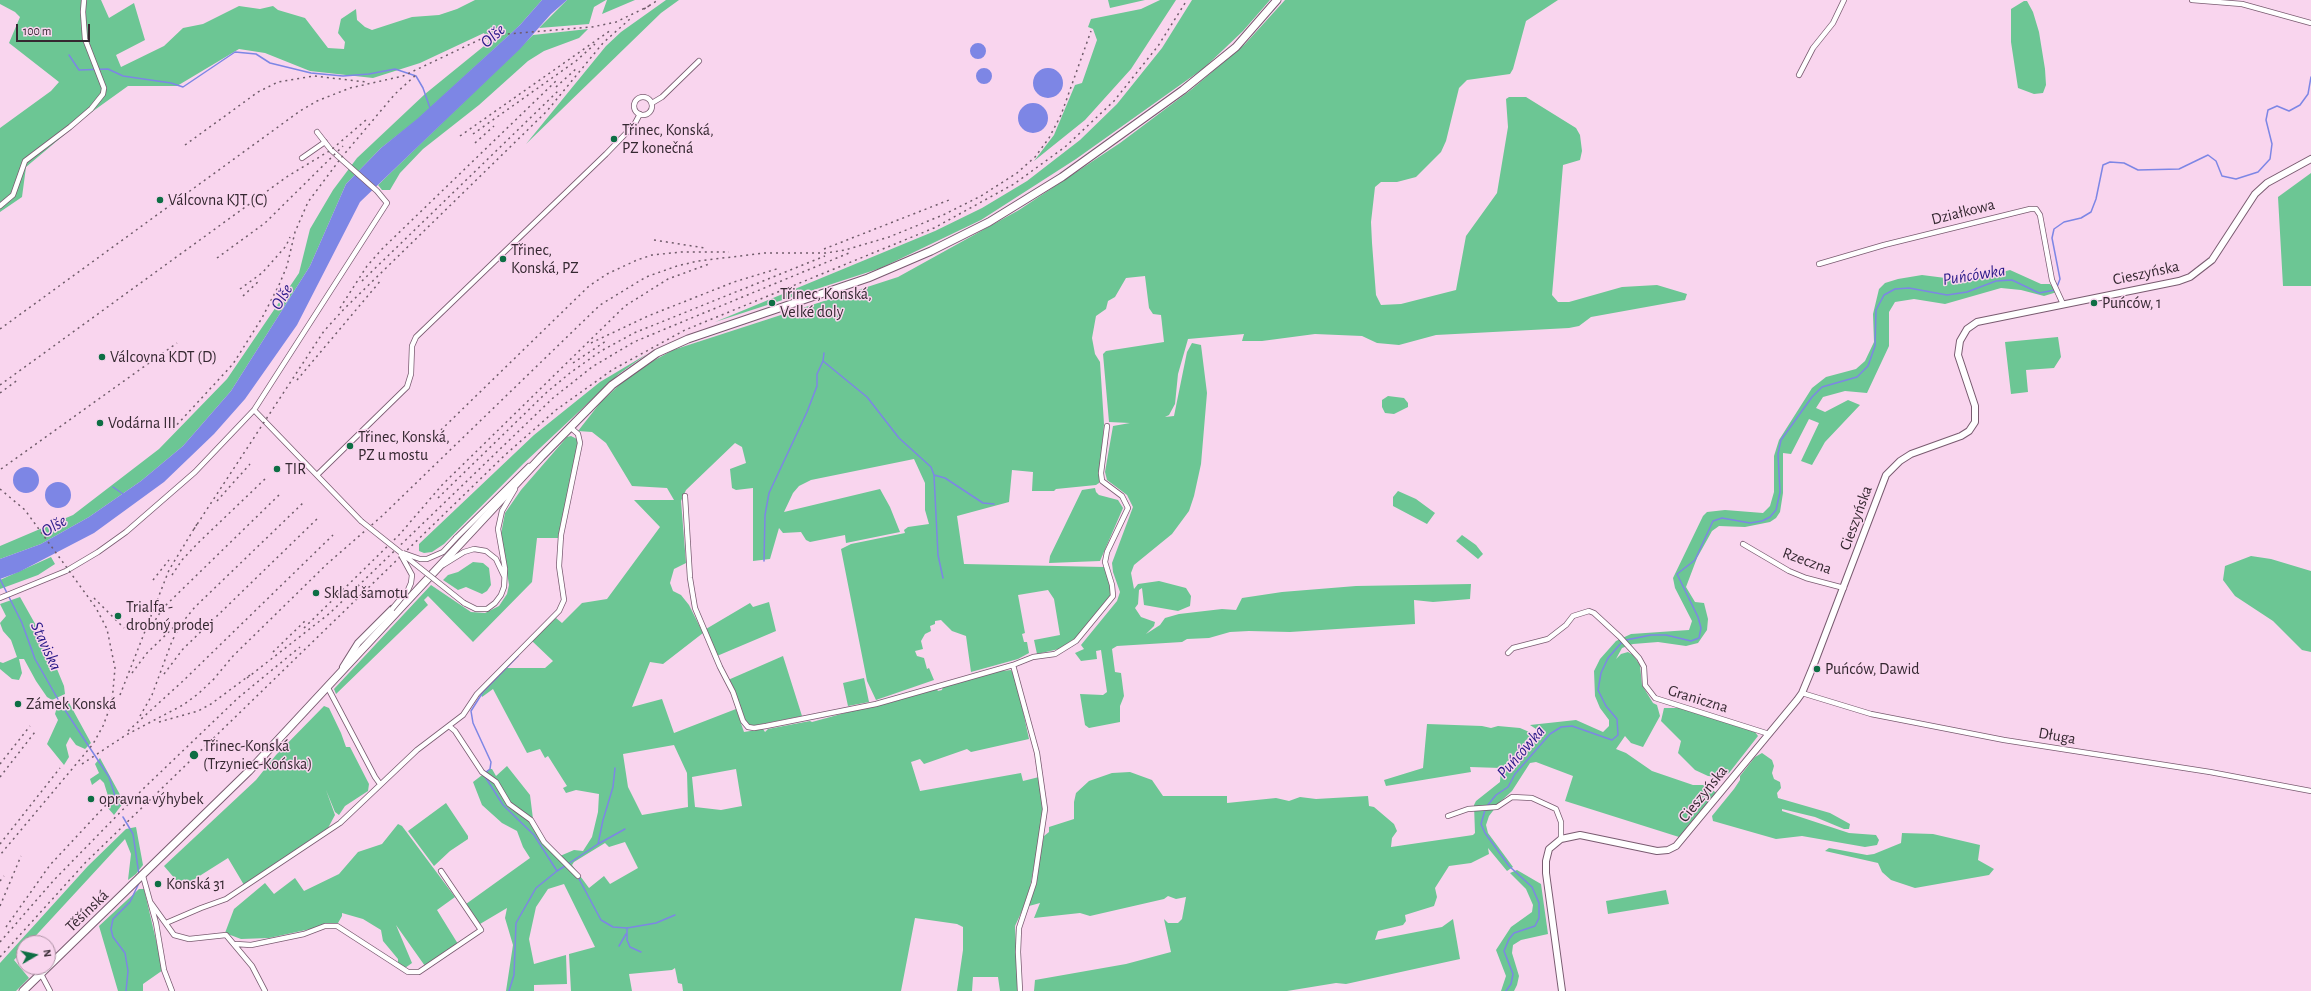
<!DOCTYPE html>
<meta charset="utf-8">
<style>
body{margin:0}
#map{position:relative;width:2311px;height:991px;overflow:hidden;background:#f9d5ee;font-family:"Alegreya Sans",sans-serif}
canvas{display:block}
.north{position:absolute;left:16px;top:935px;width:40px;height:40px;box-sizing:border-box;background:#f9d5ee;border:1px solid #ab90a2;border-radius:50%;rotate:81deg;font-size:11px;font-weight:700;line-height:16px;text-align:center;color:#352831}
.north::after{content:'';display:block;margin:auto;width:14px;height:18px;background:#0d6e44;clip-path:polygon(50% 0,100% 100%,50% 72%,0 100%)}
.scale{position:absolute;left:16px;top:24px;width:74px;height:18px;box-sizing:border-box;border:2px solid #352831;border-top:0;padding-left:5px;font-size:12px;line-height:14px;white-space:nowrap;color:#352831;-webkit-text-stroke:3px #f9d5ee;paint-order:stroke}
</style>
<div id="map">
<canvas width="2311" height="991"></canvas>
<div class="north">N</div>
<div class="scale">100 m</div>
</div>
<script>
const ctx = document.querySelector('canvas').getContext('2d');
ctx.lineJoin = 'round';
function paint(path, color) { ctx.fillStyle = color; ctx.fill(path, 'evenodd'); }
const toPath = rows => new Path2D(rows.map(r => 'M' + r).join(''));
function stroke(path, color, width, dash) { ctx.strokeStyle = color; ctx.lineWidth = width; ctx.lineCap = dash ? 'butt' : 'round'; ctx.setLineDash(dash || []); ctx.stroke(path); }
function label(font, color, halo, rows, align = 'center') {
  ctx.font = font + ' "Alegreya Sans",sans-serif'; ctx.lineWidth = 3; ctx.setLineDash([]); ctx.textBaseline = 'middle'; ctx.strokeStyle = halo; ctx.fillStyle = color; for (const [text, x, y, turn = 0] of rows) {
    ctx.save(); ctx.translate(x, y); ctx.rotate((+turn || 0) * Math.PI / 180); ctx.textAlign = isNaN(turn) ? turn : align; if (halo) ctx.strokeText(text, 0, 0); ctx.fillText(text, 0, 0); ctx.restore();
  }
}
const green = toPath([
 [0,0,101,0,109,18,134,3,145,40,116,55,121,67,164,46,183,28,203,24,239,6,260,9,273,6,278,10,305,18,328,48,344,49,345,42,338,33,341,19,356,9,357,20,365,27,372,30,412,17,439,15,457,9,475,0,542,0,520,25,417,120,381,148,346,184,310,266,231,391,183,446,141,481,89,517,41,544,0,559,0,546,73,515,159,449,227,379,299,273,310,229,333,190,357,158,425,94,489,42,484,33,420,63,373,78,310,71,265,53,239,49,177,86,128,86,89,114,26,167,22,197,0,212,0,128,51,91,59,82,9,43,20,17,15,12,0,4],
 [567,0,606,0,594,7,589,24,539,28],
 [607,0,635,0,602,14],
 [666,0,679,0,661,13,526,144,606,46,621,32],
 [1108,0,1145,0,1110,8],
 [1160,0,1176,0,1131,69,1085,120,1034,161,1054,135,1075,85,1082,83,1097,40,1093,29,1088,27,1091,19,1141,9],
 [1192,0,1270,0,1243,31,1204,68,1076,159,981,220,881,268,715,322,935,231,982,208,1027,181,1080,140,1117,104,1162,48],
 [1285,0,1558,0,1526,21,1513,69,1510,74,1467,80,1459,88,1446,141,1441,152,1416,177,1397,182,1381,182,1375,187,1371,222,1372,243,1376,295,1381,305,1401,304,1456,290,1466,236,1497,193,1508,127,1506,99,1509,97,1526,97,1576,128,1580,135,1582,151,1580,160,1563,165,1552,295,1558,302,1569,302,1622,287,1657,285,1687,294,1685,300,1591,317,1579,326,1569,328,1436,335,1399,345,1377,343,1362,336,1315,334,1262,341,1242,341,1244,334,1188,339,1178,374,1175,404,1169,415,1165,417,1174,416,1187,352,1192,343,1201,345,1207,393,1201,464,1194,496,1189,511,1172,534,1134,565,1131,573,1134,589,1138,584,1159,581,1186,588,1191,596,1190,606,1178,611,1144,605,1142,588,1139,590,1138,604,1135,608,1141,617,1155,622,1154,626,1146,634,1160,625,1165,618,1179,614,1222,609,1236,610,1242,598,1282,592,1356,586,1471,584,1470,599,1433,602,1414,600,1415,624,1290,632,1249,631,1230,632,1209,638,1187,639,1182,642,1117,646,1112,649,1115,672,1121,673,1124,696,1120,706,1120,722,1089,728,1085,725,1080,694,1103,695,1107,692,1101,650,1096,651,1097,659,1081,661,1075,653,1084,649,1081,645,1117,601,1120,592,1113,572,1112,563,1133,507,1127,495,1107,480,1105,472,1113,426,1130,423,1109,422,1103,354,1106,351,1164,342,1161,315,1153,314,1149,308,1145,276,1126,278,1115,297,1108,301,1106,309,1096,316,1092,338,1095,354,1100,362,1104,424,1099,483,1096,485,1056,489,1054,491,1032,491,1033,472,1012,470,1009,502,957,516,964,564,1104,567,1112,590,1111,596,1077,637,1059,649,1037,654,1034,640,1060,635,1054,599,1048,590,1018,595,1025,633,1022,634,1024,642,1027,642,1029,653,1018,659,971,672,966,636,952,631,941,620,935,621,935,624,930,626,931,631,925,634,921,641,923,649,915,651,917,656,924,658,927,669,929,668,934,680,876,700,867,681,841,549,851,544,905,533,904,530,908,527,929,524,925,510,925,483,914,459,811,480,799,486,793,493,784,512,880,489,890,507,900,532,846,543,845,535,810,542,806,540,801,532,783,533,779,528,770,559,753,561,753,488,736,490,732,488,730,469,746,463,742,447,735,443,686,490,681,501,686,563,674,569,670,583,673,591,681,595,689,605,703,633,663,664,650,662,632,707,662,699,674,733,736,709,744,732,763,729,765,732,768,729,810,721,812,722,936,688,938,691,942,690,943,686,993,672,1011,670,1016,679,1029,739,971,752,967,749,924,764,920,759,911,762,920,791,1021,773,1023,781,1039,777,1043,818,1028,898,1015,926,1018,991,1000,991,998,977,973,977,972,991,957,991,963,950,963,927,957,924,915,918,901,991,683,991,682,984,678,983,675,968,672,970,629,974,632,991,571,991,569,954,595,947,564,884,548,889,536,907,529,939,534,964,566,955,567,984,534,985,534,991,506,991,513,945,505,918,507,908,480,924,466,904,530,858,523,847,517,831,502,823,482,805,473,782,490,769,492,769,496,776,507,766,530,795,534,827,544,843,560,856,574,850,583,851,592,837,598,812,599,794,576,790,566,793,563,788,567,786,548,756,545,758,540,749,527,753,493,689,482,697,480,692,507,668,545,668,553,661,532,641,556,618,562,623,582,603,607,599,660,527,634,500,674,500,667,488,632,486,606,443,592,432,578,431,600,403,633,372,673,350,898,277,1019,210,1120,143,1192,89,1245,44],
 [674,745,687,773,688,807,642,815,628,787,623,754],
 [736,769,742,806,721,810,695,807,692,777],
 [625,842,638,868,610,884,604,876,589,888,572,865,574,862,605,843,609,847],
 [2024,1,2027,1,2033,12,2039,32,2045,69,2046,85,2043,93,2034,94,2018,88,2011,42,2011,9],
 [588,29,579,38,544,51,528,61,479,105,423,149,400,173,390,190,382,190,378,185,533,35],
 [2311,173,2311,286,2283,286,2278,197],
 [2010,270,2041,284,2050,284,2057,292,2044,296,2021,290,2001,288,1945,304,1914,299,1895,302,1889,312,1889,346,1867,393,1845,391,1823,397,1816,408,1825,412,1848,400,1860,405,1825,442,1812,465,1801,461,1819,423,1809,419,1791,454,1783,453,1783,493,1780,512,1776,518,1770,522,1745,527,1719,526,1712,531,1697,558,1686,587,1695,602,1704,603,1708,619,1707,630,1698,643,1686,646,1658,642,1633,644,1622,648,1616,659,1621,654,1628,652,1633,655,1640,665,1642,685,1653,703,1657,705,1660,716,1643,747,1631,743,1625,736,1616,749,1626,753,1652,771,1693,785,1703,785,1717,793,1679,837,1565,801,1573,776,1536,762,1530,763,1512,791,1499,803,1489,816,1486,825,1488,833,1513,867,1507,871,1488,848,1489,854,1471,863,1449,866,1435,888,1437,897,1434,906,1405,915,1406,921,1403,925,1378,931,1375,940,1442,927,1453,919,1460,959,1346,984,1336,983,1287,991,1034,991,1035,980,1126,964,1171,952,1164,919,1168,923,1178,923,1182,919,1186,897,1176,899,1168,896,1164,899,1090,916,1080,913,1034,918,1040,903,1029,906,1044,836,1049,832,1049,827,1074,819,1074,802,1076,793,1089,781,1112,773,1130,772,1152,780,1163,796,1227,796,1227,803,1276,798,1289,801,1300,797,1316,799,1368,796,1369,806,1374,807,1394,824,1397,831,1392,838,1391,847,1473,835,1475,833,1474,805,1476,801,1500,782,1501,768,1470,767,1471,772,1386,786,1384,780,1423,768,1427,724,1482,726,1491,728,1498,726,1520,728,1534,734,1536,736,1535,740,1515,762,1515,766,1542,733,1530,725,1576,720,1603,732,1609,726,1609,720,1600,708,1595,696,1594,671,1600,659,1616,641,1631,634,1689,630,1692,621,1675,588,1673,578,1703,516,1707,512,1725,510,1763,513,1770,506,1774,492,1774,456,1779,440,1812,388,1826,377,1856,369,1865,361,1874,342,1873,314,1879,289,1885,283,1898,279,1922,275,1969,281],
 [2058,337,2061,357,2054,368,2026,370,2028,392,2011,394,2005,342],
 [647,354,619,374,524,463,444,544,432,552,424,553,419,551,419,544,534,435,600,382],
 [1388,396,1404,398,1408,403,1408,407,1394,414,1385,413,1382,407,1382,400],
 [571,436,577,439,578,443,558,538,537,538,532,582,473,642,428,596,424,600,428,605,336,694,334,689,431,585,471,612,485,613,499,606,507,594,509,585,501,534,505,513,521,490,567,437],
 [1095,488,1096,492,1099,495,1118,500,1123,508,1100,561,1049,563,1050,556,1082,490],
 [1398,491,1416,499,1435,513,1427,524,1393,506,1393,497],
 [1462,535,1476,545,1483,554,1478,559,1456,541],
 [2251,556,2271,559,2311,571,2311,652,2302,650,2273,621,2235,596,2223,580,2225,566],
 [51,557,55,564,38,575,0,589,0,580],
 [473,562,483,563,489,568,491,585,487,591,482,594,466,587,458,590,443,580,448,575,458,572],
 [20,597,47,645,64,686,65,694,52,700,47,697,36,681,24,659,19,659,22,673,19,680,12,679,0,669,0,662,3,663,17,657,11,640,3,631,0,623,6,616,0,604],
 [769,602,776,631,717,656,706,629,750,603,753,607],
 [783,656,802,716,752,726,747,723,728,680],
 [864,678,869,702,848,706,843,683],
 [68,701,91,743,85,749,76,745,70,737,66,745,69,757,64,765,47,744,58,720,55,714,57,707],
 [324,706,329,708,341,733,346,747,350,747,369,784,368,791,345,806,339,815,335,812,326,790,335,815,328,828,244,885,228,858,182,887,164,866,256,780,276,755],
 [1664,708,1679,708,1755,732,1758,736,1729,773,1717,777,1708,776,1695,770,1678,753,1681,741,1661,721],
 [1762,753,1772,760,1774,766,1772,773,1774,779,1780,782,1781,788,1777,793,1778,798,1830,813,1850,824,1849,829,1844,829,1815,817,1782,809,1782,811,1849,833,1876,835,1879,840,1877,845,1865,847,1802,836,1776,839,1713,821,1712,816,1734,789,1740,780,1740,776,1755,757],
 [100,758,124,802,114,815,107,807,108,796,104,783,100,779,92,785,90,779,99,773,95,764],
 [446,803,468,836,468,839,450,851,434,866,408,831],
 [398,824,402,826,455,897,437,910,458,944,425,966,396,925,412,963,405,968,398,963,398,959,383,941,381,930,363,919,342,913,342,916,338,923,269,938,241,939,225,933,234,909,265,883,274,894,295,878,304,891,339,874,358,852,382,844],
 [136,827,143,865,136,874,128,880,131,854,125,839,29,943,24,943,24,949,14,960,29,978,16,991,0,991,0,963,88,866,126,829],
 [1902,833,1933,834,1980,845,1978,860,1994,869,1989,875,1915,888,1891,880,1882,872,1878,863,1825,851,1829,848,1867,855,1874,854,1901,843],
 [1517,870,1541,884,1548,934,1521,940,1513,945,1512,953,1519,976,1517,985,1514,991,1501,991,1506,976,1496,950,1511,927,1532,912,1533,905,1526,889,1510,873],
 [139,889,144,889,163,970,143,984,143,991,118,991,99,926],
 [1666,890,1669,904,1608,914,1606,901]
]);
const water = toPath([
 [542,0,567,0,551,14,520,49,360,202,297,325,245,399,214,434,164,482,94,533,19,572,0,579,0,559,41,544,89,517,141,481,183,446,231,391,310,266,346,184,381,148,417,119,520,25],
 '970 51a8 8 0 1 1 16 0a8 8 0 1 1-16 0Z',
 '976 76a8 8 0 1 1 16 0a8 8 0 1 1-16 0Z',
 '1033 83a15 15 0 1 1 30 0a15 15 0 1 1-30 0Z',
 '1018 118a15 15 0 1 1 30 0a15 15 0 1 1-30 0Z',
 '13 480a13 13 0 1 1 26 0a13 13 0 1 1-26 0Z',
 '45 495a13 13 0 1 1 26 0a13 13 0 1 1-26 0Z'
]);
const stream = toPath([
 [69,55,79,70,108,69,123,76,171,83,183,87,235,52,256,54,270,63,311,73,343,76,369,74,395,69,416,76,423,88,430,108],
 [2057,287,2060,279,2052,238,2054,229,2064,222,2081,218,2091,212,2096,199,2103,165,2110,162,2124,163,2138,170,2179,169,2208,155,2216,161,2222,176,2236,179,2258,172,2270,159,2272,144,2266,120,2268,110,2277,106,2289,111,2300,105,2308,94,2311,77],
 [824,353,823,361,867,397,899,438,931,467,934,475,938,555,943,578],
 [934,475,945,478,983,503,994,504],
 [113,487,123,494],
 [764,561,765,515,769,493,807,412,817,386,817,374,823,361],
 [0,579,22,623,35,659,59,701,109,777,118,805],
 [1626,640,1651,635,1666,635,1691,641,1699,638,1701,628,1698,617,1677,574,1695,560,1713,521,1722,518,1750,523,1762,521,1770,517,1776,510,1780,492,1778,454,1781,440,1812,397,1822,387,1857,377,1868,366,1875,346,1876,310,1884,295,1895,289,1909,288,1947,295,1967,292,1996,281,2012,280,2039,293,2055,290],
 [486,772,490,769,491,762,473,723,471,711,483,692,518,656],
 [484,775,503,805,534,835,557,871,565,866],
 [1487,806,1496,795,1508,787,1515,774,1550,734,1561,727,1572,726,1612,740,1618,735,1617,719,1606,706,1598,690,1601,673,1608,658,1622,642],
 [1485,810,1481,824,1485,833,1509,866,1532,887,1539,903,1539,918,1535,926,1514,933,1509,939,1504,951,1513,974,1511,984,1506,991],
 [123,817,133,834,139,875],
 [598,844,625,829],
 [568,864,598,844,603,820,613,787,615,768],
 [578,877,601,920,613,927,627,928,656,923,675,915],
 [627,928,627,940,630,947,641,952],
 [619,946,626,934],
 [126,991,128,971,125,953,113,937,111,929,113,919,130,902,139,883],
 [509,991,514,975,516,923,536,888,557,871]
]);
const minor = toPath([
 [2192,0,2242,4,2311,23],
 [1799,75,1813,48,1833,23,1844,0],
 '634 106a9 9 0 1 1 18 0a9 9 0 1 1-18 0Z',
 [652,103,662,97,699,61],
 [302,158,325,142],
 [0,206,13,195,25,161,70,127,91,109,103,94,104,88,85,39,83,12,84,0],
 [1819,264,1884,245,2030,209,2036,209,2040,215,2052,280,2063,304],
 [254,410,361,521],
 [317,475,407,387,411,374,412,346,416,337,606,154,634,125,640,114],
 [685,496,690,578,695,608,720,667,733,692,743,721,748,727,754,728,766,726,876,704,1013,665,1037,753,1045,809,1034,883,1019,928,1018,952,1020,991],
 [456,538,529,466],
 [1743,544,1789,571,1806,578,1844,588],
 [443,565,464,552,474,549,486,551,496,559,504,576],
 [0,598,66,571,98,552,126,532,195,472,254,410,387,203,377,191,331,150,317,132],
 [464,603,476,609,487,609,495,603,501,595,504,587,505,569,498,529,502,511,515,489],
 [1508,653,1513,648,1548,639,1566,625,1573,616,1589,611,1594,613,1620,637,1639,658,1644,667,1645,685,1655,698,1769,734],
 [1013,665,1033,657,1055,654,1076,641,1113,596,1112,585,1105,562,1107,552,1128,508,1122,496,1102,481,1101,473,1107,426],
 [328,688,375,777,380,784],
 [1802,693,1871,714,2004,740,2210,772,2311,791],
 [449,726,455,731,482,772,496,782,509,804,531,820,544,842,578,876],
 [1448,816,1468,809,1497,807,1512,797,1532,798,1556,809,1561,822,1561,839],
 [143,876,156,923,164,970,172,991],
 [151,903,174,935,189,939,226,935,252,966,265,991],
 [166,923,201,908,226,899,340,823,417,750,463,715,477,694,559,611,564,600,559,566,561,535,580,443,578,434,570,427],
 [236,944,251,945,304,934,325,926,337,926,408,972,419,972,481,930,441,871],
 [41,974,50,991]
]);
const tertiary = toPath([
 [343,667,358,643,392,609],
 [1562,991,1546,873,1546,861,1549,849,1561,839,1580,835,1657,851,1668,850,1676,846,1797,700,1802,693,1814,664,1886,475,1900,461,1911,454,1961,436,1969,431,1975,422,1975,406,1958,355,1960,341,1967,329,1977,322,2179,281,2190,277,2212,260,2255,194,2267,183,2311,159]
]);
const secondary = toPath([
 [23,991,249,771,541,457,612,385,657,353,688,339,868,278,931,251,989,222,1062,177,1183,90,1236,47,1277,0]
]);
const rail = toPath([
 [644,9,658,0],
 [556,87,577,68],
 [473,134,576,61,595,44],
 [460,136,611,30],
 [475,143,494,126],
 [185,145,258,92,278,82,314,76,366,82],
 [654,240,705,248],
 [824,249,949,200],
 [217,258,265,223,343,146],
 [362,281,558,91],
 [240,289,262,273,286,246,290,237],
 [243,296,260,280],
 [340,308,367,266,382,249,558,79],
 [0,329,300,111,317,101,350,88,403,76,481,39,507,34,592,27,616,22,649,6],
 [591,343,648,316,734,282,780,268],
 [573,363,606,341],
 [297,380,382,279],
 [0,385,288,176,331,150,366,120],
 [0,393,19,379],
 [173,429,233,364,262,318,279,285,287,266,295,232,308,202,341,158,395,94,418,73],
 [441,430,589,286,607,274,637,260,652,255,681,252,729,252],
 [1,469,177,343],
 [0,489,25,510,96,608,107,629,115,668,112,702,103,726,93,744,0,855],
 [438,498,547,392,570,373,601,351,634,333,825,256],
 [217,501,250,464],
 [194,529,324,331,344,309,547,111,603,43,631,18],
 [172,575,182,560,197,544,265,479],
 [153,580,169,560],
 [94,598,124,628],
 [304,628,400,534,442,485,625,306,668,279,709,264],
 [149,630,163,608,279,495],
 [273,652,306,620],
 [132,673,147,653,179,622],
 [164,674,183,649,319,517],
 [247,678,330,613,553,398,592,367,634,342,665,329,849,253],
 [213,680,233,656,327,564,382,516,600,305,646,277,677,266,698,261,765,253,826,253,845,250,889,237,943,215,981,196,1017,173,1035,157,1049,138,1061,115,1091,31],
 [120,695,169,570,197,524],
 [140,716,152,695,172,641,181,624,195,607,304,502],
 [159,722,198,711,211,704,250,675],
 [128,731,183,681,333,535],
 [0,764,30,726],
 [82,764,126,735,183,705,198,694,217,676],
 [0,777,35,732],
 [0,844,60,768],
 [0,881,4,876],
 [0,906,21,856],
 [6,927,50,865,106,805],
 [0,942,54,880,143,789,238,698,300,647],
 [0,957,85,863,505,455,556,410,612,370,685,330,934,228,1014,184,1065,147,1114,101,1158,46,1187,0]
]);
const minorBridge = toPath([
 [361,521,464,603],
 [403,553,420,559,427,559,443,552,456,538],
 [392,609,408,590,411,583,412,575,401,555]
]);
const markers = [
 [614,139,4,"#0d6e44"],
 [160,200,4,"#0d6e44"],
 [503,259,4,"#0d6e44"],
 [772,303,4,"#0d6e44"],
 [2094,303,4,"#0d6e44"],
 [102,357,4,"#0d6e44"],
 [100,423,4,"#0d6e44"],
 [350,446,4,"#0d6e44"],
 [277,469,4,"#0d6e44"],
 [316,593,4,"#0d6e44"],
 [118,616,4,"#0d6e44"],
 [1817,669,4,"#0d6e44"],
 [18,704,4,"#0d6e44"],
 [194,755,5,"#0d6e44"],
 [91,799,4,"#0d6e44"],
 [158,884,4,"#0d6e44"]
];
const poiNames = [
 ["Třinec, Konská,",622,130],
 ["PZ konečná",622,148],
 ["Válcovna KJT (C)",168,200],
 ["Třinec,",511,250],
 ["Konská, PZ",511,268],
 ["Třinec, Konská,",780,294],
 ["Velké doly",780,312],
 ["Puńców, 1",2102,303],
 ["Válcovna KDT (D)",110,357],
 ["Vodárna III",108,423],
 ["Třinec, Konská,",358,437],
 ["PZ u mostu",358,455],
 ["TIR",285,469],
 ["Sklad šamotu",324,593],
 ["Trialfa -",126,607],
 ["drobný prodej",126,625],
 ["Puńców, Dawid",1825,669],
 ["Zámek Konská",26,704],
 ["Třinec-Konská",203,746],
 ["(Trzyniec-Końska)",203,764],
 ["opravna výhybek",99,799],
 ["Konská 31",166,884]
];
const streetNames = [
 ["Działkowa",1963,212,-14],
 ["Cieszyńska",2146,273,-12],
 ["Cieszyńska",1856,518,-70],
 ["Rzeczna",1807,561,20],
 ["Graniczna",1698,699,17],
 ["Długa",2057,736,10],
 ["Cieszyńska",1703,794,-51],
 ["Těšínská",87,911,-44]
];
const waterNames = [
 ["Olše",493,36,-42],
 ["Puńcówka",1974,275,-9],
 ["Olše",282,297,-59],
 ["Olše",54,526,-31],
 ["Staviska",46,646,65],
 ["Puńcówka",1521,752,-49]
];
paint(green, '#6cc694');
paint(water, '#7d86e5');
stroke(stream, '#7d86e5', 1.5);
stroke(minor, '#795b70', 6);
stroke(tertiary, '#795b70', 8);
stroke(secondary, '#795b70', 9);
stroke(minor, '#fff', 4.5);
stroke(tertiary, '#fff', 6);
stroke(secondary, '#fff', 7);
stroke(rail, '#6f5b69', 1.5, [2, 4]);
stroke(minorBridge, '#795b70', 6, []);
stroke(minorBridge, '#fff', 4.5);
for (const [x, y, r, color] of markers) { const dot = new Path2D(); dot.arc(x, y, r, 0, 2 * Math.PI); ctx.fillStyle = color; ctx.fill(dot); stroke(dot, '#f9d5ee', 1.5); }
label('16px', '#352831', '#f9d5ee', poiNames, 'left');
label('16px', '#352831', '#f9d5ee', streetNames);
label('italic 17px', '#291988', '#f9d5ee', waterNames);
</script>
